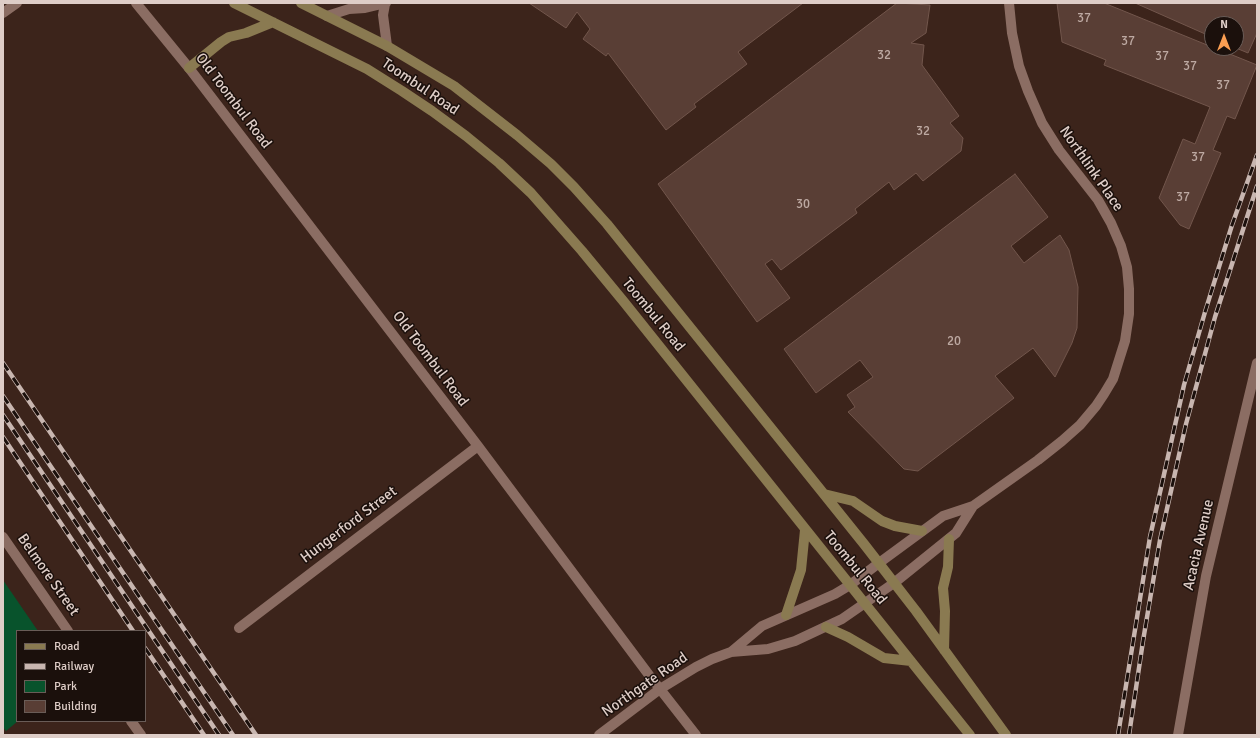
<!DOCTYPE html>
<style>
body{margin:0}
#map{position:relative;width:1260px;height:738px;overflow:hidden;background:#3c241b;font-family:Signika,sans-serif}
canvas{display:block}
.frame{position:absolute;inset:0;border:4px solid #decdc7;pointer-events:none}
.legend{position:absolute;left:16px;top:630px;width:130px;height:92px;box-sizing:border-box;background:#1b100c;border:1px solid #695c57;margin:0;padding:5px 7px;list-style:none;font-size:12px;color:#decdc7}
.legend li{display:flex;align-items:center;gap:8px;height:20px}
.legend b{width:20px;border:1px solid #695c57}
.north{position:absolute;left:1204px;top:16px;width:40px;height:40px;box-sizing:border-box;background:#1b100c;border:1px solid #695c57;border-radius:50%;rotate:0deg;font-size:11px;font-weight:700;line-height:16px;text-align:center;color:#decdc7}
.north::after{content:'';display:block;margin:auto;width:14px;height:18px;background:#fb9e52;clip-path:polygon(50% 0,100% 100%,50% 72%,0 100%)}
</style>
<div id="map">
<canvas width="1260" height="738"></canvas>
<div class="frame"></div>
<ul class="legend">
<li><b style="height:5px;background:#8a7a51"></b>Road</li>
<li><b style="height:5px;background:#c8b6b0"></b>Railway</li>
<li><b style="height:11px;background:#08532c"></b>Park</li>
<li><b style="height:11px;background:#593e35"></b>Building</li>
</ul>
<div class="north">N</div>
</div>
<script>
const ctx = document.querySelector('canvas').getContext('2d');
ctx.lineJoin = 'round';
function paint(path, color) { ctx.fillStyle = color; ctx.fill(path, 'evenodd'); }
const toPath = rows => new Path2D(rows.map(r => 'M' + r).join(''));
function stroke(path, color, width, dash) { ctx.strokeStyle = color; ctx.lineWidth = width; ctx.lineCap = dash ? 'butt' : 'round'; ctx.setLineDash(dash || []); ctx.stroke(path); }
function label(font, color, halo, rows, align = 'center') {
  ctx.font = font + ' Signika,sans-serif'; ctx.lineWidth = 3; ctx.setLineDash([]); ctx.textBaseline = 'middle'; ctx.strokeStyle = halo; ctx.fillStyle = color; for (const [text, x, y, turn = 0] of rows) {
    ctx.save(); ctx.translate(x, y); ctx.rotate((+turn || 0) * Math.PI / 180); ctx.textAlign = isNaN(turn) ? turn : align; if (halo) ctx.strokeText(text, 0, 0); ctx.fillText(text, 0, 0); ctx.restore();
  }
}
const green = toPath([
 [3,580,38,631,17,631,17,721,18,721,6,731,3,727]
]);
const building = toPath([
 [529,3,803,3,738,52,747,64,694,104,696,107,666,130,608,53,606,56,583,39,590,29,577,12,566,28,529,3],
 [897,3,930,5,926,33,911,43,924,45,922,65,959,116,950,123,963,138,961,151,923,181,916,173,894,190,889,182,855,209,857,213,781,270,772,259,765,264,790,298,757,322,658,184,897,3],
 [1057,3,1104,3,1212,47,1212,48,1215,48,1257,65,1235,119,1227,116,1213,150,1221,153,1189,229,1180,225,1159,198,1183,139,1195,144,1210,107,1104,65,1106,60,1062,42,1057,3],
 [1135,3,1257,3,1257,33,1248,53,1236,48,1236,24,1212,24,1212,37,1135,3],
 [1015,174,1048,217,1011,246,1024,263,1060,235,1069,250,1078,287,1077,328,1072,343,1055,377,1033,348,995,376,1014,398,918,471,904,469,848,412,855,407,847,395,873,377,860,360,816,393,784,349,1015,174]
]);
const service = toPath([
 [385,4,383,15,387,46],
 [327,16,349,9,365,8,386,3]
]);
const minor = toPath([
 [136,3,189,68,478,446,649,675,696,735],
 [3,13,17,3],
 [3,537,68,631],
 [879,563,943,516,973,506,1038,460,1062,441,1080,425,1096,406,1104,394,1113,379,1125,341,1129,314,1129,289,1127,267,1121,246,1111,223,1098,200,1059,150,1042,123,1028,91,1019,66,1012,33,1009,3],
 [894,583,956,533,973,506],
 [239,628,478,446],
 [131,721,141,735]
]);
const tertiary = toPath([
 [731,652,762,626,835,594,850,585,879,563],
 [599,735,660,689,696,667,712,659,731,652,768,649,795,641,842,619,894,583],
 [1178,735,1206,576,1257,363]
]);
const secondary = toPath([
 [234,3,367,69,402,91,432,111,466,136,499,163,531,193,582,251,624,302,970,735],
 [301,3,387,46,454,86,517,135,551,164,574,187,607,224,864,544,916,611,1006,735],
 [189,68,221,42,229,37,246,33,273,22],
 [824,494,853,501,882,521,895,526,922,531],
 [786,615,801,570,805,530],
 [826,627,848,637,884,658,911,661],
 [944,650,945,611,943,588,948,567,949,539]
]);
const rail = toPath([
 [3,363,256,735],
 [3,396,233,735],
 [3,415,219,735],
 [3,437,133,631],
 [145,648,204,735],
 [1118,735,1150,537,1184,385,1205,312,1232,225,1257,155],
 [1129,735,1143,641,1160,540,1186,424,1215,317,1257,186]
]);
const numberNames = [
 ["37",1084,19],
 ["37",1128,42],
 ["32",884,56],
 ["37",1162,57],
 ["37",1190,67],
 ["37",1223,86],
 ["32",923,132],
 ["37",1198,158],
 ["37",1183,198],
 ["30",803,205],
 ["20",954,342]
];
const streetNames = [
 ["Toombul Road",420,87,34],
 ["Old Toombul Road",233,101,53],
 ["Northlink Place",1091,169,55],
 ["Toombul Road",653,315,51],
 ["Old Toombul Road",430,359,53],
 ["Hungerford Street",349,525,-37],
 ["Acacia Avenue",1199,545,-77],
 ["Toombul Road",855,568,51],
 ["Belmore Street",48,575,55],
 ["Northgate Road",645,685,-35]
];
paint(green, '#08532c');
paint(building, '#593e35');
stroke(building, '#72564c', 1);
stroke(service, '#8b6d63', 10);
stroke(minor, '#8b6d63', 10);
stroke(tertiary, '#8b6d63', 10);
stroke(secondary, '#8a7a51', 10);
stroke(rail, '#c8b6b0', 4.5);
stroke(rail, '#1b100c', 3, [9]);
label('13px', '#bda9a2', null, numberNames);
label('15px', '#decdc7', '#1b100c', streetNames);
</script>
